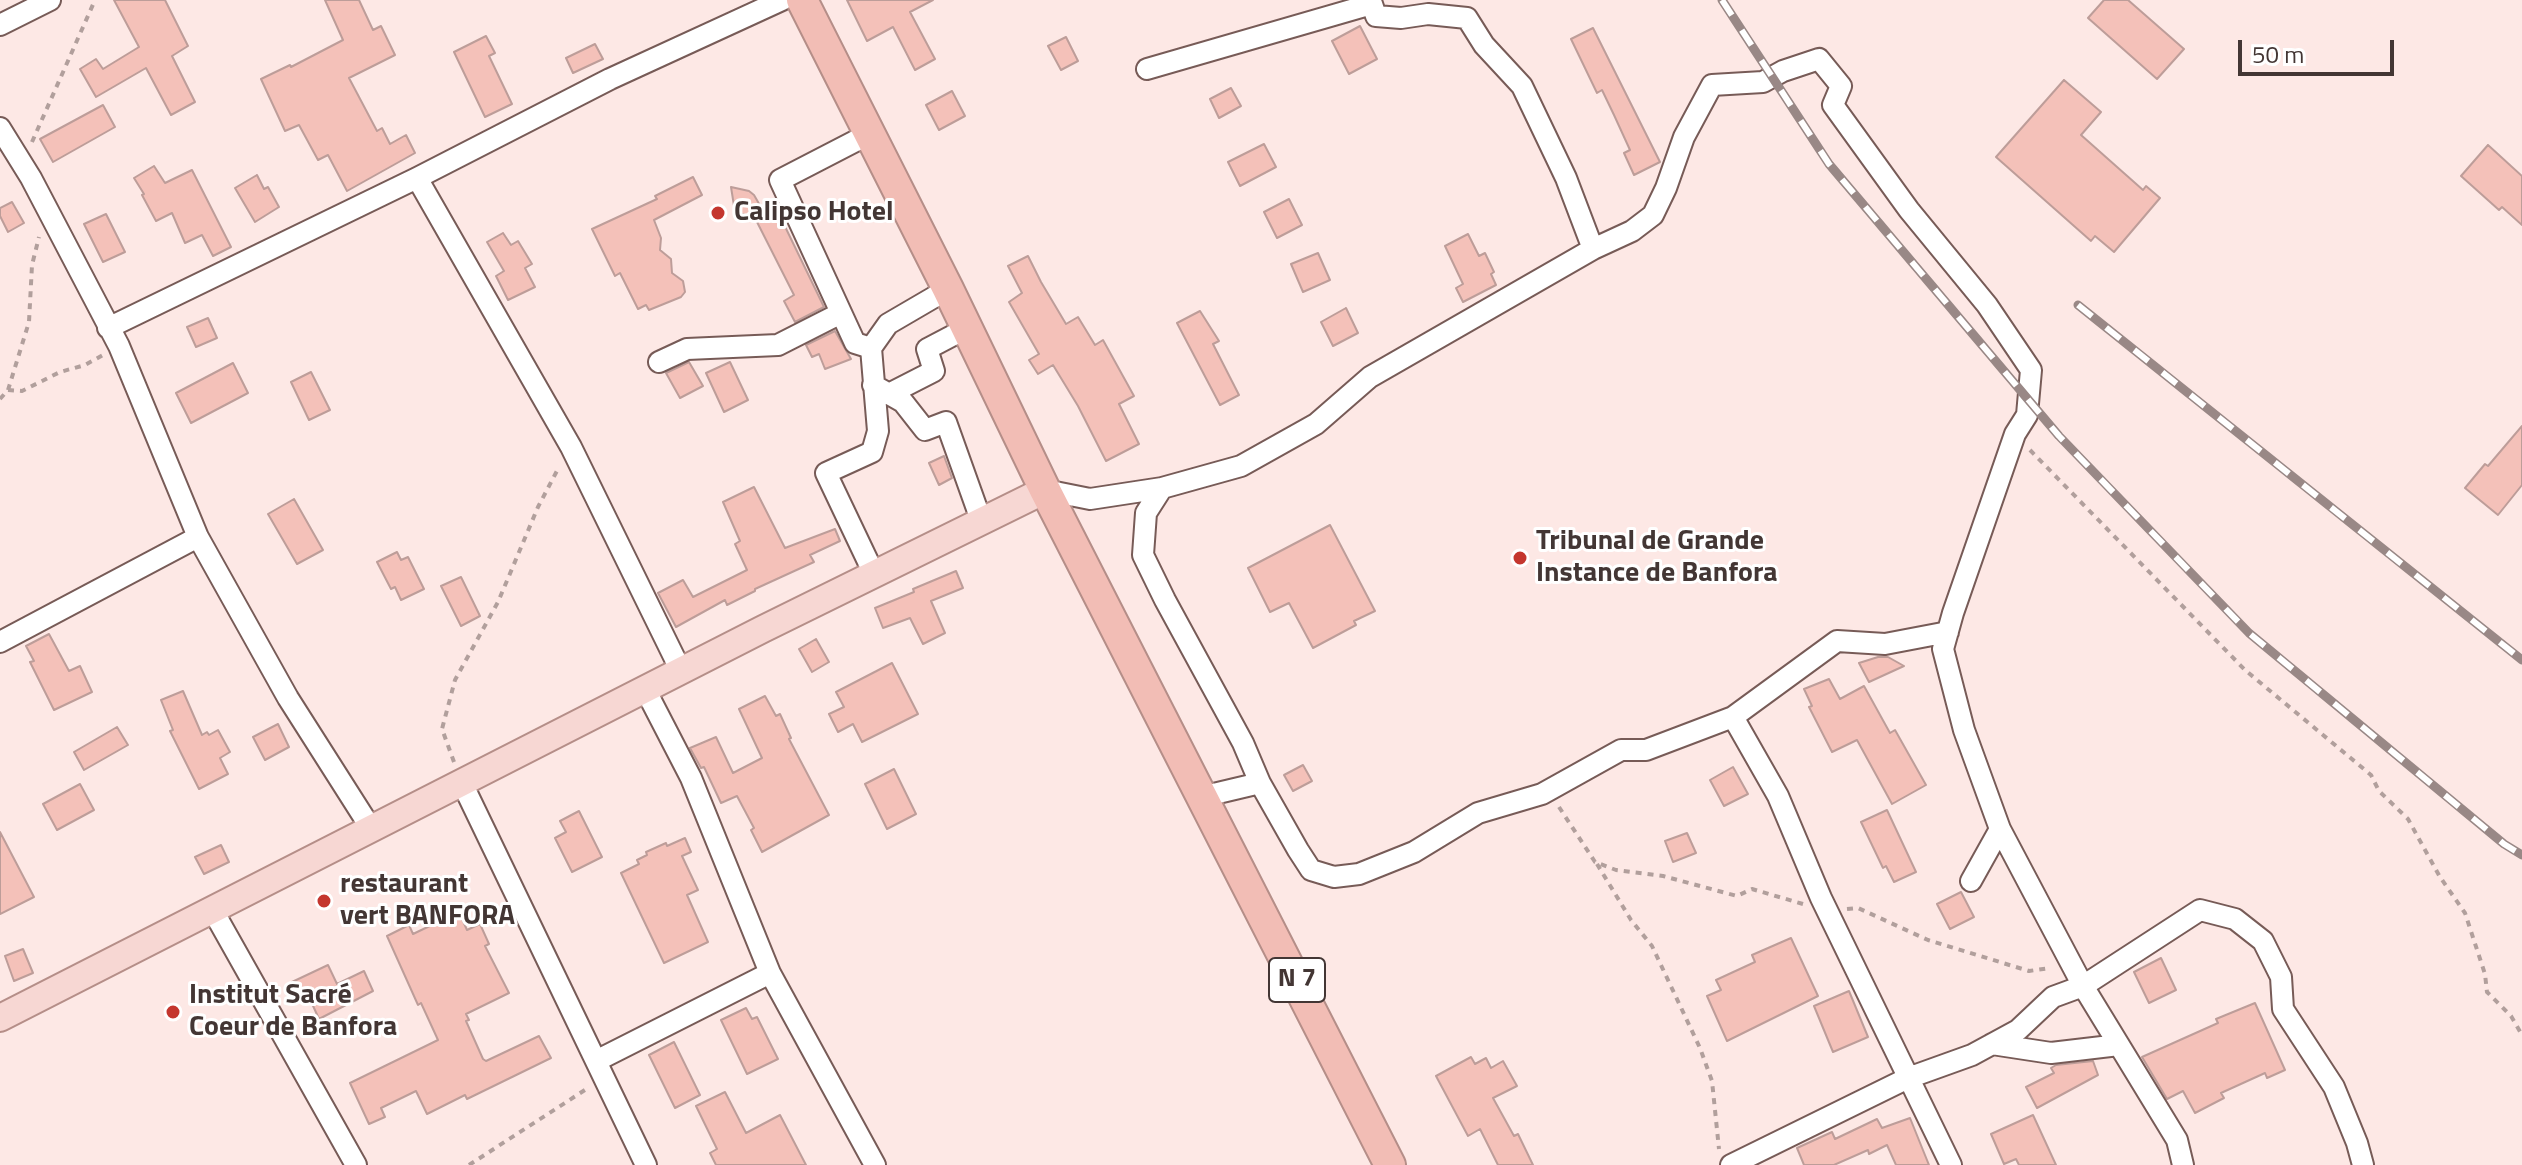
<!DOCTYPE html>
<meta charset="utf-8">
<style>
body{margin:0}
#map{position:relative;width:2522px;height:1165px;overflow:hidden;background:#fde8e5;font-family:"Titillium Web",sans-serif}
canvas{display:block}
.scale{position:absolute;left:2238px;top:40px;width:156px;height:36px;box-sizing:border-box;border:4px solid #433634;border-top:0;padding-left:10px;font-size:24px;line-height:28px;white-space:nowrap;color:#433634;-webkit-text-stroke:6px #fff;paint-order:stroke}
</style>
<div id="map">
<canvas width="2522" height="1165"></canvas>
<div class="scale">50 m</div>
</div>
<script>
const ctx = document.querySelector('canvas').getContext('2d');
ctx.lineJoin = 'round';
function paint(path, color) { ctx.fillStyle = color; ctx.fill(path, 'evenodd'); }
const toPath = rows => new Path2D(rows.map(r => 'M' + r).join(''));
function stroke(path, color, width, dash) { ctx.strokeStyle = color; ctx.lineWidth = width; ctx.lineCap = dash ? 'butt' : 'round'; ctx.setLineDash(dash || []); ctx.stroke(path); }
function label(font, color, halo, rows, align = 'center') {
  ctx.font = font + ' "Titillium Web",sans-serif'; ctx.lineWidth = 6; ctx.setLineDash([]); ctx.textBaseline = 'middle'; ctx.strokeStyle = halo; ctx.fillStyle = color; for (const [text, x, y, turn = 0] of rows) {
    ctx.save(); ctx.translate(x, y); ctx.rotate((+turn || 0) * Math.PI / 180); ctx.textAlign = isNaN(turn) ? turn : align; if (halo) ctx.strokeText(text, 0, 0); ctx.fillText(text, 0, 0); ctx.restore();
  }
}
const building = toPath([
 [114,0,165,0,188,46,172,56,195,102,171,115,146,68,96,97,80,69,96,59,103,69,139,47,114,0],
 [325,0,359,0,373,30,381,26,395,55,349,78,377,131,382,128,390,144,406,135,415,153,347,191,328,155,318,160,299,125,285,131,261,79,290,65,291,67,343,40,325,0],
 [847,0,933,0,910,12,935,59,915,70,893,27,867,41,847,0],
 [2104,0,2128,0,2184,49,2157,79,2088,18,2104,0],
 [1360,26,1377,59,1349,74,1332,41,1360,26],
 [1593,28,1660,162,1634,175,1624,153,1630,150,1614,115,1602,90,1597,93,1571,39,1593,28],
 [486,36,495,53,489,56,512,104,485,117,454,52,486,36],
 [1066,37,1078,61,1061,70,1048,46,1066,37],
 [595,44,603,59,573,73,566,58,595,44],
 [2064,80,2101,112,2081,135,2143,190,2146,186,2160,198,2114,252,2095,236,2091,241,1996,157,2064,80],
 [1231,88,1241,106,1219,118,1210,99,1231,88],
 [952,91,965,116,939,130,926,105,952,91],
 [103,105,115,127,53,162,40,139,103,105],
 [1264,144,1276,167,1240,186,1228,162,1264,144],
 [2488,145,2522,176,2522,225,2502,207,2499,210,2461,176,2488,145],
 [154,166,165,183,192,170,231,247,213,256,202,235,185,243,172,213,156,221,142,195,144,194,134,178,154,166],
 [257,175,264,189,268,187,279,207,255,222,235,188,257,175],
 [693,177,702,195,654,220,661,238,660,250,671,259,672,273,683,281,685,292,681,297,649,310,646,305,638,309,620,273,615,276,592,229,657,199,655,196,693,177],
 [731,187,749,191,754,195,766,216,777,210,824,307,795,322,784,301,794,295,756,220,759,219,735,212,731,187],
 [1289,199,1302,225,1277,238,1264,212,1289,199],
 [12,202,24,223,8,232,0,216,0,208,12,202],
 [106,214,125,252,103,262,84,224,106,214],
 [503,233,511,245,518,241,532,264,525,268,535,287,508,300,496,276,504,271,487,242,503,233],
 [1468,234,1479,256,1485,253,1494,272,1491,274,1496,285,1463,302,1456,288,1463,284,1445,246,1468,234],
 [1318,253,1330,280,1303,292,1291,264,1318,253],
 [1028,256,1041,282,1066,324,1078,317,1095,345,1103,340,1134,396,1119,404,1139,444,1106,461,1078,406,1053,365,1038,374,1029,360,1039,354,1009,302,1022,293,1008,266,1028,256],
 [1346,308,1358,333,1333,346,1321,322,1346,308],
 [1200,311,1219,341,1213,344,1239,395,1220,405,1177,323,1200,311],
 [208,318,217,338,196,347,187,327,208,318],
 [835,331,851,359,825,369,819,354,812,357,806,345,835,331],
 [689,362,703,386,680,398,666,373,689,362],
 [730,362,748,400,724,412,706,373,730,362],
 [233,363,248,393,191,423,176,393,233,363],
 [311,372,330,410,309,420,291,382,311,372],
 [2522,426,2522,485,2498,515,2465,488,2485,464,2488,466,2522,426],
 [944,456,952,478,939,485,929,463,944,456],
 [754,487,785,548,835,529,840,541,810,555,814,562,755,589,755,591,727,605,725,600,676,627,658,593,683,580,693,597,747,570,735,544,740,541,723,502,754,487],
 [294,499,323,550,297,564,268,514,294,499],
 [1330,525,1375,611,1354,621,1356,625,1313,648,1289,603,1270,612,1248,568,1330,525],
 [397,552,401,560,408,557,424,589,401,600,395,587,391,589,377,562,397,552],
 [956,571,963,588,931,601,945,633,923,644,910,618,883,628,875,608,914,592,913,589,956,571],
 [461,577,480,616,461,626,441,586,461,577],
 [49,634,69,671,80,666,92,692,54,710,30,662,34,661,26,646,49,634],
 [816,639,829,662,812,672,799,649,816,639],
 [1878,657,1888,657,1904,666,1869,682,1859,663,1878,657],
 [892,663,918,714,862,742,853,724,838,732,829,714,844,707,836,692,892,663],
 [1829,679,1840,699,1864,686,1890,733,1895,730,1926,785,1892,804,1857,740,1832,752,1809,707,1812,706,1804,689,1829,679],
 [183,691,202,735,207,732,209,735,218,730,230,752,220,758,228,774,199,789,170,731,173,730,161,700,183,691],
 [765,696,776,716,780,714,791,738,789,739,829,815,762,852,751,830,754,828,737,796,721,803,704,767,701,768,690,748,716,737,733,773,762,758,739,709,765,696],
 [278,724,289,747,265,760,253,737,278,724],
 [117,727,128,745,84,770,74,752,117,727],
 [1303,765,1312,781,1293,791,1284,775,1303,765],
 [1733,767,1748,794,1724,806,1710,780,1733,767],
 [894,769,916,814,887,829,865,784,894,769],
 [80,784,94,810,57,830,43,804,80,784],
 [1887,810,1916,872,1894,882,1886,866,1883,868,1861,822,1887,810],
 [579,811,602,857,572,872,555,838,566,832,560,821,579,811],
 [0,832,34,897,0,914,0,832],
 [1687,833,1696,853,1673,862,1665,841,1687,833],
 [685,838,691,852,682,856,698,890,687,895,708,942,664,963,621,873,639,864,637,860,647,855,646,852,666,843,667,846,685,838],
 [221,845,229,862,204,874,195,857,221,845],
 [1961,892,1974,917,1950,929,1937,904,1961,892],
 [459,912,467,930,480,924,489,944,485,946,509,993,466,1014,469,1020,466,1021,483,1059,486,1061,539,1036,551,1058,467,1099,465,1095,427,1114,416,1091,381,1108,385,1117,369,1124,350,1083,438,1040,421,1003,418,1005,387,936,409,925,413,934,459,912],
 [1791,938,1818,996,1727,1041,1707,996,1721,990,1716,980,1755,962,1752,955,1791,938],
 [23,949,33,973,14,981,5,956,23,949],
 [2161,958,2176,990,2149,1003,2134,972,2161,958],
 [328,965,337,984,364,971,373,991,319,1019,309,997,301,1001,292,982,328,965],
 [1849,991,1868,1037,1833,1052,1814,1006,1849,991],
 [2255,1003,2285,1070,2267,1078,2265,1073,2221,1093,2224,1098,2195,1113,2183,1091,2167,1099,2142,1057,2218,1023,2216,1019,2255,1003],
 [746,1008,752,1019,757,1017,778,1059,747,1074,721,1020,746,1008],
 [674,1042,700,1095,675,1108,649,1055,674,1042],
 [1471,1057,1475,1064,1486,1058,1491,1068,1503,1061,1517,1086,1493,1098,1514,1136,1518,1134,1533,1165,1498,1165,1480,1129,1468,1136,1436,1076,1471,1057],
 [2093,1061,2098,1075,2037,1108,2026,1087,2054,1073,2051,1068,2056,1065,2093,1061],
 [725,1092,746,1133,780,1115,806,1165,716,1165,710,1153,717,1149,696,1106,725,1092],
 [2033,1115,2056,1165,2019,1165,2016,1159,2004,1164,1991,1134,2033,1115],
 [1910,1118,1929,1165,1896,1165,1887,1145,1869,1154,1868,1150,1834,1165,1804,1165,1797,1148,1832,1132,1835,1139,1877,1119,1882,1128,1910,1118]
]);
const path = toPath([
 [32,142,95,0],
 [8,390,22,391,60,372,85,365,103,355],
 [0,399,8,390,29,322,32,265,39,237],
 [2030,450,2245,670,2371,775,2379,791,2408,819,2440,877,2465,913,2485,974,2487,992,2511,1016,2522,1035],
 [454,762,442,729,455,680,498,602,538,507,559,467],
 [1559,807,1595,862,1616,870,1663,876,1737,896,1752,889,1803,904],
 [1597,864,1631,920,1652,946,1700,1048,1712,1081,1719,1149],
 [1847,909,1858,908,1928,940,2029,971,2050,968],
 [469,1165,588,1088]
]);
const minor = toPath([
 [0,25,50,0],
 [1147,69,1372,4,1376,16,1401,18,1428,14,1467,18,1484,45,1522,86,1566,178,1593,249],
 [0,128,31,178,119,346,198,537,288,698,372,830],
 [869,134,780,180,855,343,871,348],
 [417,178,571,447,681,671],
 [108,328,417,178,610,79,782,0],
 [659,362,687,349,778,345,841,313],
 [873,385,903,402,925,430,946,422,981,520],
 [889,394,934,371,927,349,967,328],
 [1045,490,1090,499,1162,488],
 [874,574,826,473,872,452,878,431,871,348,888,324,948,289],
 [0,642,198,537],
 [646,691,691,778,770,973,875,1165],
 [1733,717,1778,796,1821,898,1951,1165],
 [462,783,646,1165],
 [1260,783,1243,743,1165,600,1143,555,1146,513,1162,488,1241,466,1316,424,1370,377,1593,249,1632,231,1653,215,1666,188,1684,137,1712,85,1763,82,1783,71,1819,59,1841,86,1833,105,1909,210,1987,305,2031,370,2027,415,2015,434,1953,613,1943,649,1964,730,2000,829,2083,986,2177,1140,2183,1165],
 [1201,797,1260,783,1298,850,1311,870,1334,877,1359,874,1414,852,1478,813,1542,794,1621,750,1646,750,1733,717,1837,641,1885,644,1948,632],
 [1971,881,2000,829],
 [212,909,356,1165],
 [1992,1044,2051,1053,2119,1045],
 [596,1061,770,973],
 [1731,1165,1908,1078,1972,1055,2018,1030,2053,997,2083,986,2200,910,2235,919,2263,941,2281,977,2283,1009,2334,1087,2357,1143,2363,1165]
]);
const major = toPath([
 [0,1018,763,629,1045,490]
]);
const highway = toPath([
 [802,0,948,289,1045,490,1390,1165]
]);
const rail = toPath([
 [1722,0,1829,164,2059,436,2249,633,2504,844,2522,855],
 [2078,305,2522,660]
]);
const markers = [
 [718,213,8,"#c4362e"],
 [1520,558,8,"#c4362e"],
 [324,901,8,"#c4362e"],
 [173,1012,8,"#c4362e"]
];
const shields = [
 [1297,980,56]
];
const shieldNames = [
 ["N 7",1297,980]
];
const poiNames = [
 ["Calipso Hotel",734,213],
 ["Tribunal de Grande",1536,542],
 ["Instance de Banfora",1536,574],
 ["restaurant",340,885],
 ["vert BANFORA",340,917],
 ["Institut Sacré",189,996],
 ["Coeur de Banfora",189,1028]
];
paint(building, '#f4c1b9');
stroke(building, '#bd9d99', 2);
stroke(minor, '#775b57', 24);
stroke(major, '#b58e88', 30);
stroke(highway, '#b58e88', 34);
stroke(path, '#b19f9c', 4, [6, 6]);
stroke(minor, '#fff', 20);
stroke(major, '#f7d7d3', 26);
stroke(highway, '#f2bdb5', 30);
stroke(rail, '#998886', 9);
stroke(rail, '#fff', 6, [18]);
for (const [x, y, r, color] of markers) { const dot = new Path2D(); dot.arc(x, y, r, 0, 2 * Math.PI); ctx.fillStyle = color; ctx.fill(dot); stroke(dot, '#fff', 3); }
for (const [x, y, w] of shields) { const box = new Path2D(); box.roundRect(x - w / 2, y - 22, w, 44, 6); ctx.fillStyle = '#fff'; ctx.fill(box); stroke(box, '#433634', 2); }
label('bold 26px', '#433634', null, shieldNames);
label('bold 28px', '#433634', '#fff', poiNames, 'left');
</script>
